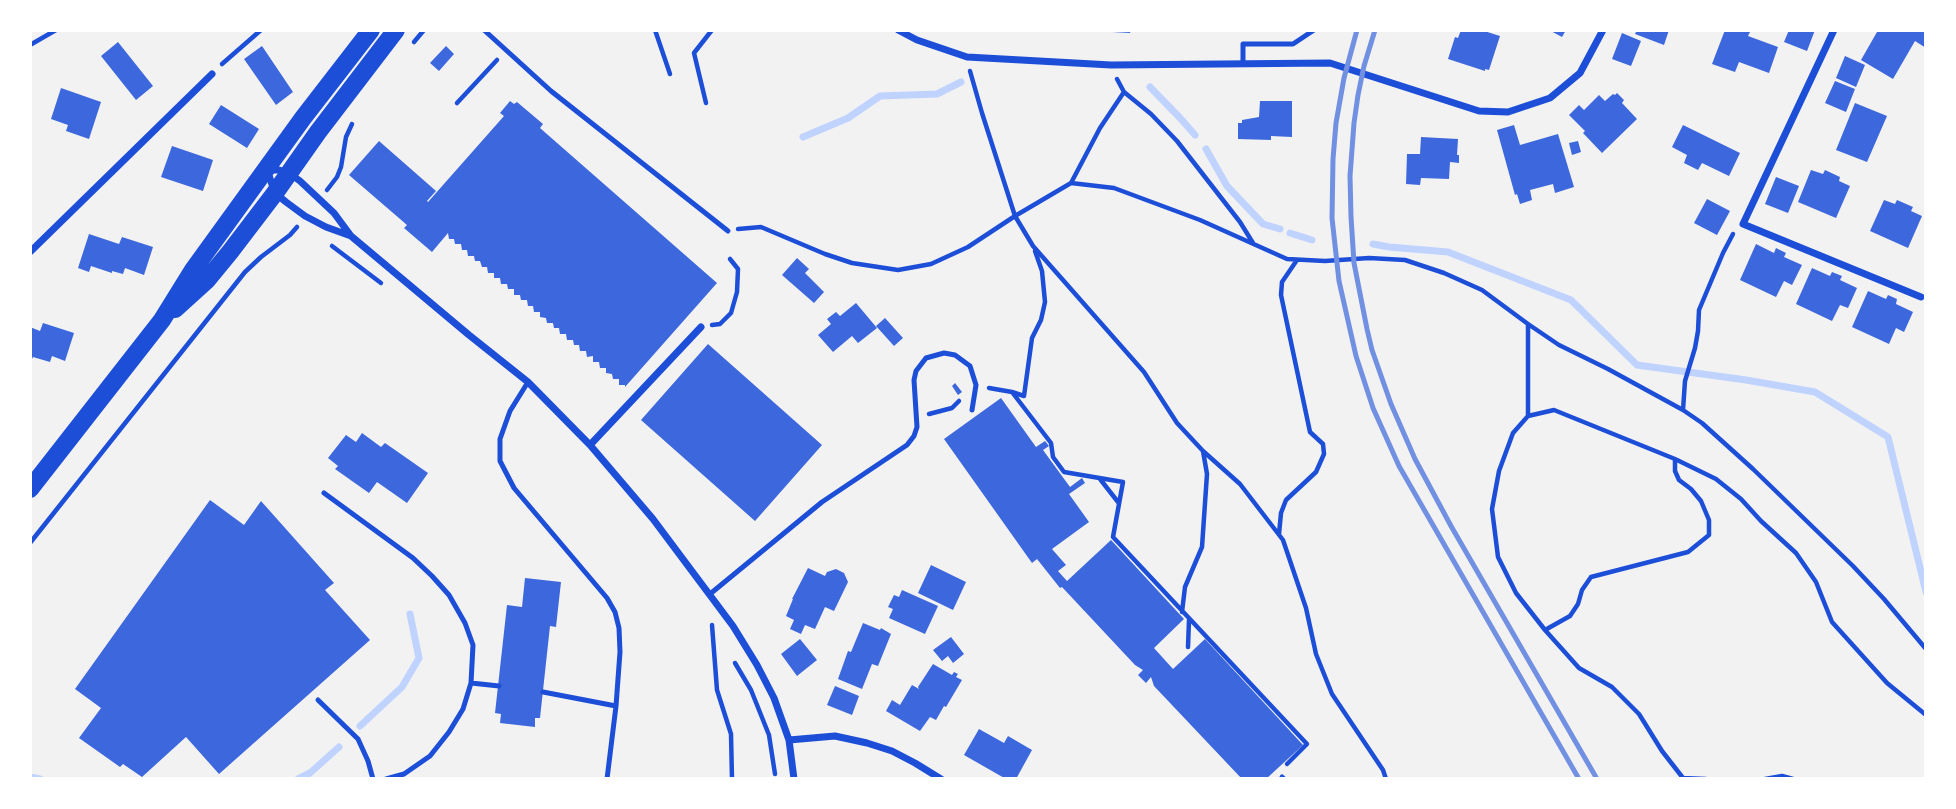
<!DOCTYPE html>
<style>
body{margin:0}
#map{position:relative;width:1956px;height:809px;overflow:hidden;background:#f2f2f2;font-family:"Exo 2",sans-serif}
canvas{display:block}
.frame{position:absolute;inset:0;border:32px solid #fff;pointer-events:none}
</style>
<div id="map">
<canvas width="1956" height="809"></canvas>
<div class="frame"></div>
</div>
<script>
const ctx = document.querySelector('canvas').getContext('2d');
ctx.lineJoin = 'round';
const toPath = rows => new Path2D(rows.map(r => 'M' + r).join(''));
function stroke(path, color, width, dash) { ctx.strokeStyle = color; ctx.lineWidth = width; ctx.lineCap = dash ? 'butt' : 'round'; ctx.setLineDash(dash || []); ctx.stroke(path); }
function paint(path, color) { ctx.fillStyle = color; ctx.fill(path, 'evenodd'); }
const stream = toPath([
 [1150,87,1181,119,1195,135],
 [803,137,848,118,880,96,937,94,961,82],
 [1206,149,1227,186,1263,224,1280,229],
 [1290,233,1312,240],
 [1373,244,1389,247,1448,252,1571,300,1637,365,1746,380,1815,392,1888,437,1926,592],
 [360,726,402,687,419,658,410,614],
 [30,777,40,779],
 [298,779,310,773,339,747]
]);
const building = toPath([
 [1112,30,1131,30,1130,33,1112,32],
 [1461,30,1481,30,1500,36,1489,70,1485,69,1485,71,1448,59,1455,37,1458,38],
 [1549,30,1566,30,1562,37],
 [1637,30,1669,30,1664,45,1635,34],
 [1725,30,1744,30,1750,32,1748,36,1778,47,1769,73,1739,62,1735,72,1712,64],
 [1789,30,1815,30,1807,51,1784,42],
 [1873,30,1926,30,1926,48,1915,41,1893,79,1861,60,1877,32],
 [1622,33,1641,41,1631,66,1612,59],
 [118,42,153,86,136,100,101,56],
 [262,46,293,92,276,105,244,59],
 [446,46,454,54,439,71,430,63],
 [1845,56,1865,65,1856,87,1836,78],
 [1835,81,1855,89,1846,112,1825,103],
 [61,88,101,102,89,139,66,131,68,125,51,119],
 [1617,93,1624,100,1622,103,1637,119,1602,153,1583,133,1585,131,1569,115,1579,105,1584,110,1599,95,1605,101,1613,94,1615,95],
 [510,101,514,104,517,102,543,124,540,128,717,283,625,387,625,385,619,385,619,379,613,379,612,374,606,373,606,368,600,368,599,362,593,362,593,356,587,357,586,351,580,351,579,345,574,345,573,340,567,340,566,334,560,334,559,328,554,328,553,323,547,323,546,318,540,317,540,312,534,312,533,306,528,306,527,300,521,300,520,295,514,295,514,289,508,289,507,284,501,284,500,278,494,278,494,273,488,273,487,267,482,267,480,261,475,261,474,256,468,256,467,250,462,250,461,244,455,244,454,239,449,239,448,233,432,252,404,228,407,225,349,175,379,141,436,191,427,201,428,202,504,116,500,113],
 [1260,101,1292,101,1292,137,1271,136,1271,140,1238,139,1238,123,1242,123,1242,120,1259,117],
 [1855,103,1887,116,1867,162,1836,150],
 [221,105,259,129,247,148,209,124],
 [1514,125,1520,145,1558,134,1574,187,1555,193,1553,184,1530,190,1532,200,1520,204,1517,194,1515,195,1497,130],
 [1683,125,1740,153,1729,176,1702,163,1698,170,1684,163,1687,155,1672,147],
 [1421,137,1458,139,1457,155,1459,155,1459,163,1450,162,1449,179,1421,178,1420,185,1406,184,1407,154,1420,154],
 [1578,141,1581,152,1572,155,1569,143],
 [172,146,213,160,203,191,161,177],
 [1811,170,1823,174,1825,170,1840,177,1839,181,1850,186,1836,218,1798,202],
 [1776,177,1799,186,1788,213,1765,204],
 [1707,199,1730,211,1717,235,1694,223],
 [1884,200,1895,204,1897,200,1913,207,1911,211,1922,216,1908,248,1870,231],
 [89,234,119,244,122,237,153,247,144,275,125,268,123,274,112,271,112,273,91,266,89,272,78,268],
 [1756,244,1774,253,1776,248,1786,253,1784,257,1802,265,1792,285,1784,281,1776,297,1740,280],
 [797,258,809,269,805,273,824,292,814,303,782,275],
 [1812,268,1830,276,1832,272,1842,276,1840,280,1857,288,1848,308,1840,305,1832,321,1796,304],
 [1868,291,1886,299,1888,295,1897,299,1896,304,1913,312,1904,332,1896,328,1889,344,1852,327],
 [856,303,877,328,858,343,852,336,833,352,818,335,831,324,827,319,836,312,840,316],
 [885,318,903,338,894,346,876,326],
 [43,323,74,333,65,361,52,356,50,362,33,357,32,359,30,358,30,327,40,331],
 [708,344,822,445,755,521,641,420],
 [955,383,962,392,958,395,952,386],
 [1001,398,1036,447,1045,441,1049,446,1043,450,1070,487,1082,478,1085,483,1069,494,1089,522,1052,549,1066,565,1058,571,1067,581,1111,540,1184,619,1154,648,1173,669,1205,639,1303,745,1266,779,1242,779,1154,686,1151,677,1146,683,1138,675,1143,670,1135,665,1062,587,1060,588,1037,559,1032,563,944,439],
 [362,433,381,447,385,443,428,473,407,503,377,482,369,493,335,469,338,466,328,458,346,435,356,442],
 [210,500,244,525,261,501,334,583,325,590,370,640,219,774,186,737,142,777,123,764,120,767,79,738,101,708,75,689],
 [931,565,966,582,953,610,918,593],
 [808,568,825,576,827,572,836,569,844,573,848,582,834,611,825,607,815,629,805,625,801,634,790,629,794,620,786,616,793,599,792,599],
 [525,578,561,582,556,627,550,626,540,718,535,718,535,727,500,723,501,714,495,713,507,605,522,607],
 [902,590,938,606,925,634,889,618,893,609,888,607,894,595,899,597],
 [863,623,880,630,881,628,891,634,878,666,872,664,862,689,838,679,848,651,851,652],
 [951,637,964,654,953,663,948,656,942,661,933,650],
 [800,639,817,660,797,676,781,654],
 [933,664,952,675,954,672,958,674,956,677,962,680,946,707,944,706,936,720,930,717,920,731,886,711,892,700,900,705,912,685,919,689,918,687],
 [835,686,859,696,852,715,827,705],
 [979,729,1004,743,1008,736,1032,750,1016,779,1006,779,964,755]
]);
const path = toPath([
 [655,30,670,74],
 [414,42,424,30],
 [30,45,56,30],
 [222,64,261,30],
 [970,71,982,113,1015,216,1033,246,1144,372,1177,423,1203,451,1240,484,1283,540,1306,608,1316,654,1332,694,1383,770,1386,779],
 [1117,79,1124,92,1151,114,1177,141,1240,222,1253,243],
 [457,103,497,60],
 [706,103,694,53,712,30],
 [1071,183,1100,128,1124,92],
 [327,190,337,177,341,167,346,137,352,124],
 [738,229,761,227,825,254,852,263,898,270,931,264,968,247,1015,216,1071,183,1114,188,1200,220,1287,259,1325,261,1369,258,1405,260,1444,273,1482,290,1528,324,1559,345,1608,369,1683,410,1702,423,1753,469,1853,566,1884,599,1926,649],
 [332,246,381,283],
 [1035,251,1042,271,1045,302,1041,320,1032,338,1024,396,1012,392,1051,443,1053,457,1064,472,1123,482,1113,537,1307,744,1287,764],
 [1528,324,1528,416],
 [712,325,720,324,731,313,737,292,738,269,730,259],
 [989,388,1012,392],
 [1683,410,1685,381,1695,348,1698,331,1699,310,1723,253,1733,234],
 [929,414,952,408,959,401],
 [1100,479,1118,502],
 [1279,534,1281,513,1286,500,1316,472,1324,454,1323,444,1310,432,1281,295,1282,282,1297,260],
 [30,543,245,272,261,257,290,235,297,227],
 [1182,612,1185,587,1202,547,1207,474,1203,451],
 [712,625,717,690,731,734,732,779],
 [1545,630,1570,616,1578,604,1582,590,1591,577,1688,552,1709,535,1709,520,1701,501,1691,489,1679,480,1675,471,1675,459],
 [1188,647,1189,620],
 [735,663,751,690,769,735,775,774],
 [1706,779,1683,778,1662,751,1639,714,1612,687,1579,668,1545,630,1516,593,1498,557,1492,509,1499,471,1513,433,1528,416,1554,410,1675,459,1716,479,1741,499,1761,521,1796,553,1816,582,1832,622,1887,683,1926,715],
 [1765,779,1782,776,1793,779]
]);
const service = toPath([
 [484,30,551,91,728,231],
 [1243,63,1243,44,1293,44,1314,30],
 [528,382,510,411,500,439,500,461,514,488,607,598,615,612,619,628,620,652,616,706,607,779],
 [324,493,413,558,432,576,449,595,465,623,473,645,471,683,463,709,449,732,430,756,404,774,386,779],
 [710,594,822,502,907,445,914,436,917,427,914,380,916,371,926,358,944,353,955,355,970,366,976,385,972,410],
 [471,683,499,686],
 [543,692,616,706],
 [318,700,358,739,368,761,373,779],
 [1282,777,1284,779]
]);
const minor = toPath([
 [898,30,917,40,967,57,1111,65,1330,63,1479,111,1508,112,1550,98,1580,73,1603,30],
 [1834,30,1743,224,1921,297],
 [351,236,326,227,305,216,286,202,275,193,267,170,279,170,289,173,300,181,334,213,351,236,469,335,528,382,590,445,653,519,733,626,757,665,774,698,789,740,835,736,867,743,892,751,915,763,941,779],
 [30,252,212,74],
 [590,445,701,327],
 [789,740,794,779]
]);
const primary = toPath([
 [175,309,207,280,230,252,275,193,318,132,396,30],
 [30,489,162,320,193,270,303,118,371,30]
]);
const rail = toPath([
 [1357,30,1344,78,1336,123,1333,159,1332,218,1339,281,1356,356,1373,408,1399,466,1579,779],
 [1375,30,1364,66,1358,95,1354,123,1350,176,1351,217,1354,263,1367,329,1372,350,1391,404,1415,459,1451,526,1597,779]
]);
stroke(stream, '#bfd3fe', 7);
paint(building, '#3d67dc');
stroke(path, '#1d4ed8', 4.5);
stroke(service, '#1d4ed8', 5);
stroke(minor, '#1d4ed8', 7);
stroke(primary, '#1d4ed8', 18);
stroke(rail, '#7290e2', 5);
</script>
